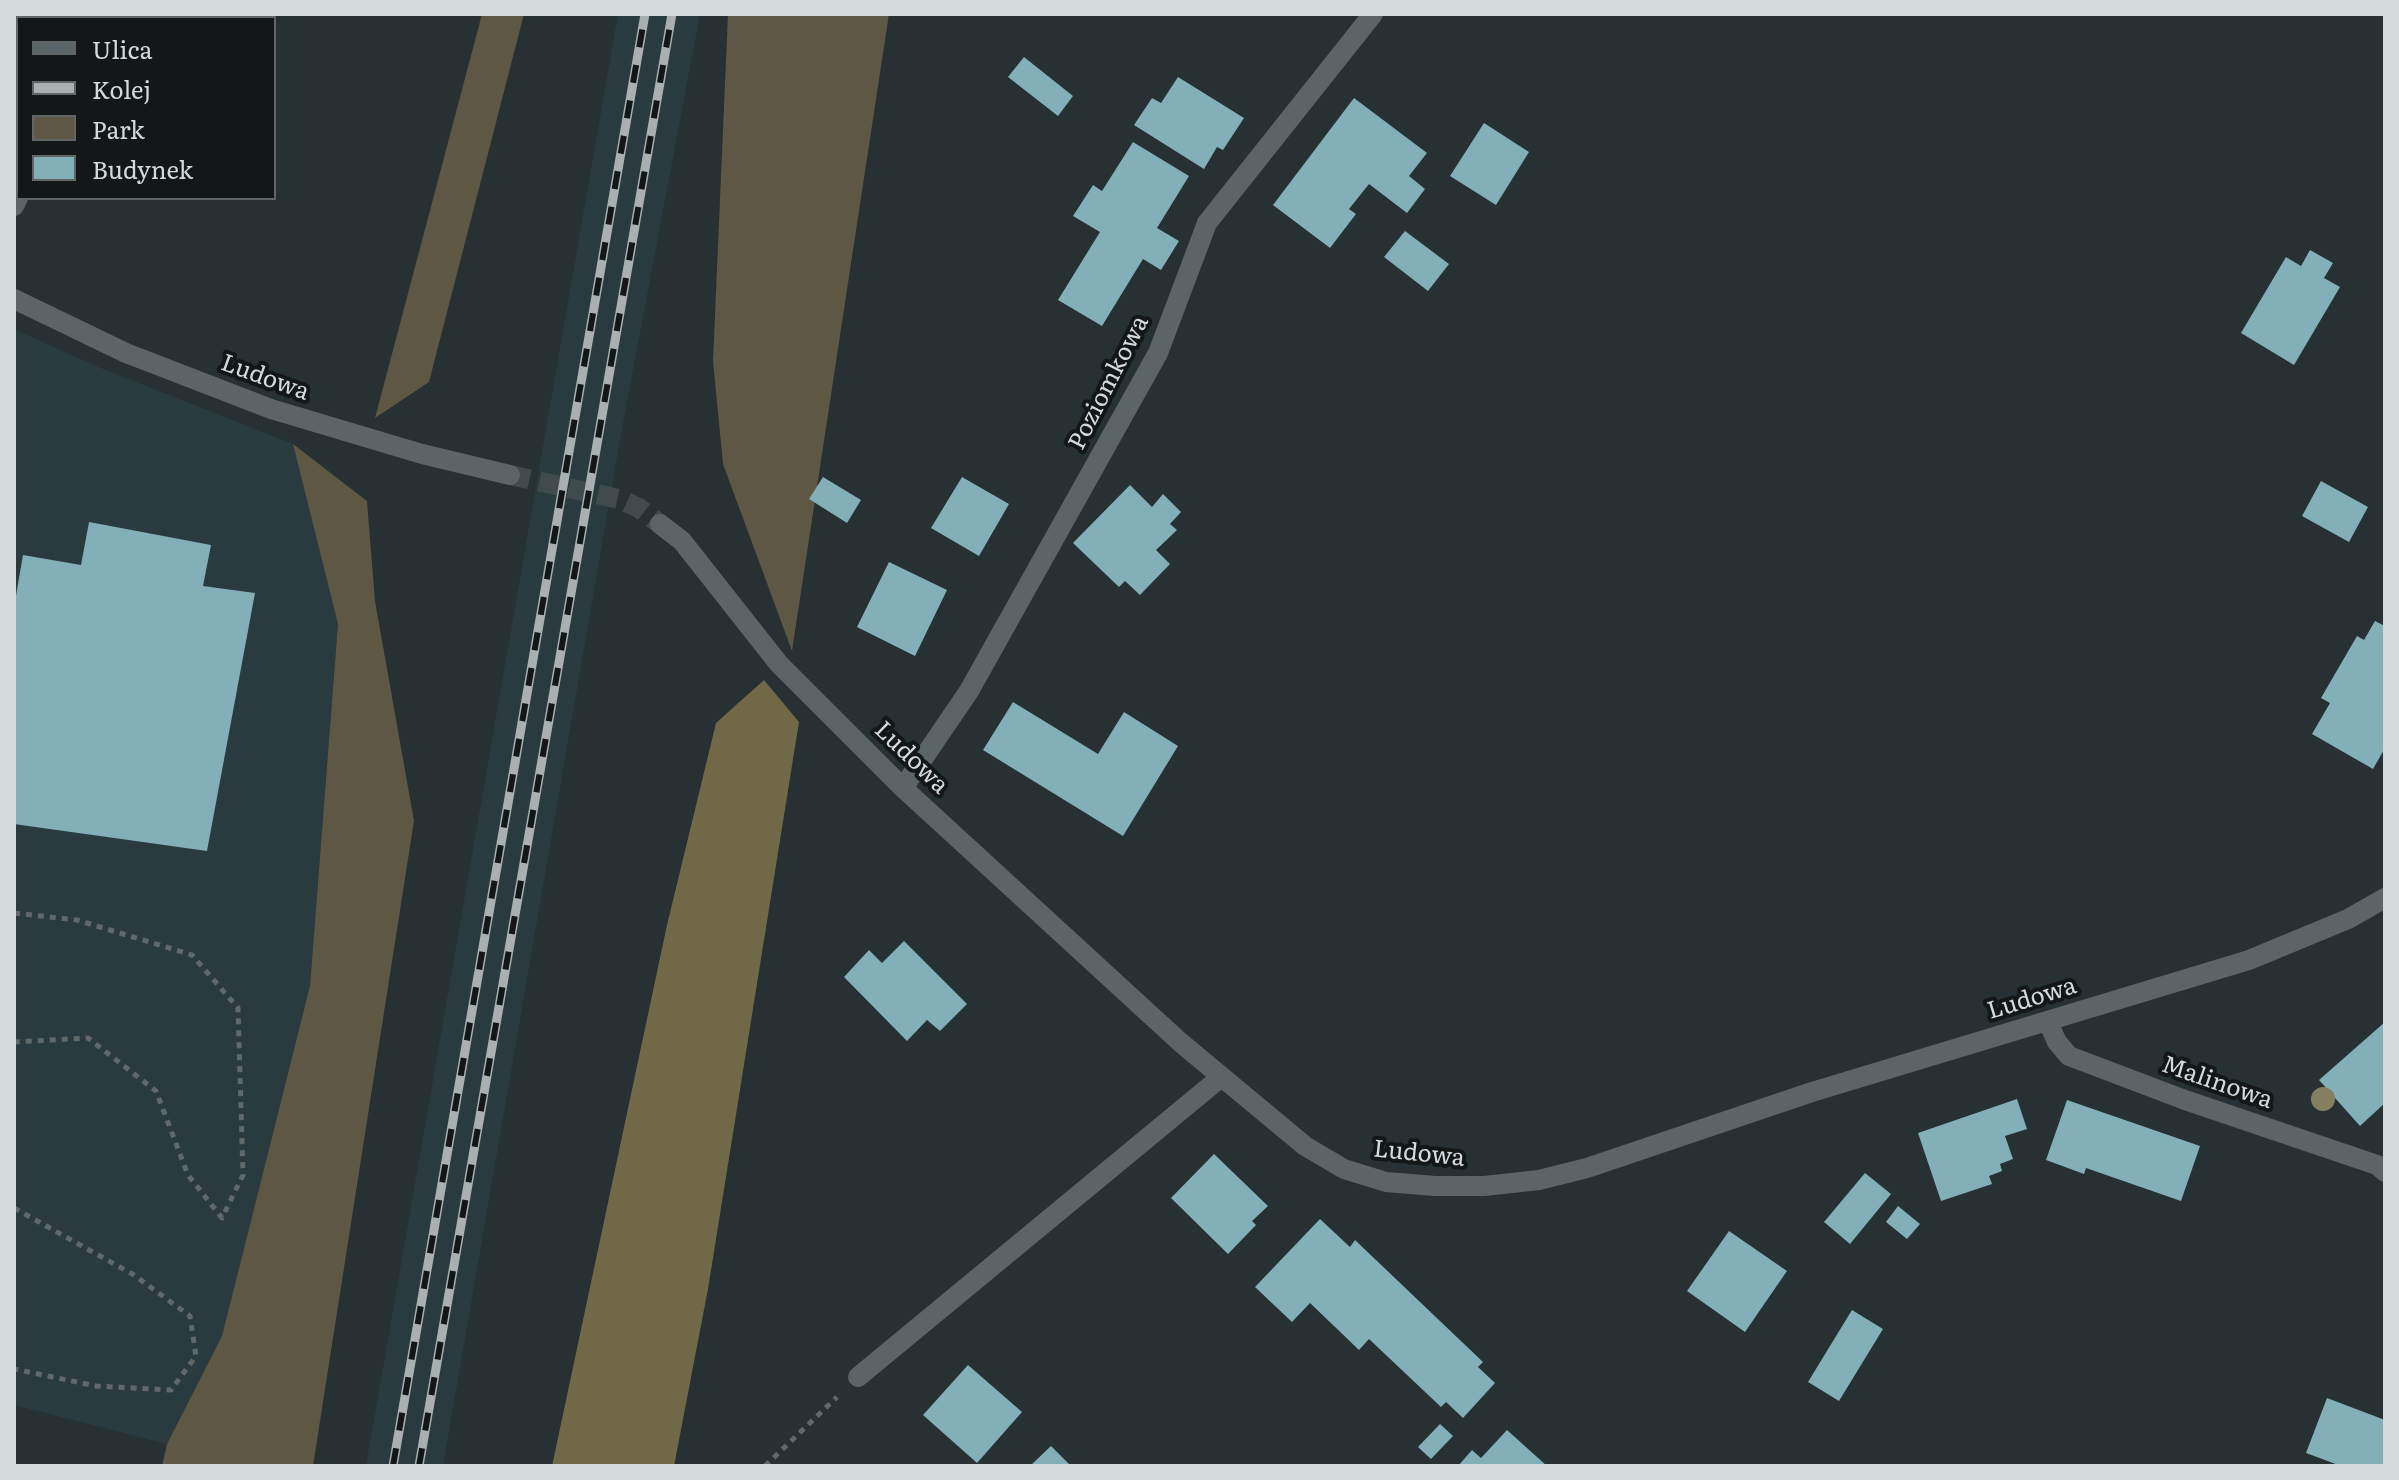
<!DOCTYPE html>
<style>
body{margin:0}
#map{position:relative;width:2399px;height:1480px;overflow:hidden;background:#273032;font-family:Literata,serif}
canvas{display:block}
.frame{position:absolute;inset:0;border:16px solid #d4dadc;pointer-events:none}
.legend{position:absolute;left:16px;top:16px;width:260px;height:184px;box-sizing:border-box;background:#131718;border:2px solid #606566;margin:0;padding:10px 14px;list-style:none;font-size:24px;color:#d4dadc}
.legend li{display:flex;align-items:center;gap:16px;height:40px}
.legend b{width:40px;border:2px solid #606566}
</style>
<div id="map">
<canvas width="2399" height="1480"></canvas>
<div class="frame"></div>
<ul class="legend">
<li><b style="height:10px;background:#5b6568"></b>Ulica</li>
<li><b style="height:10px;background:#aab0b2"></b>Kolej</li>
<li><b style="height:22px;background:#5d5743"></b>Park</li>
<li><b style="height:22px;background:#83afb9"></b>Budynek</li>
</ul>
</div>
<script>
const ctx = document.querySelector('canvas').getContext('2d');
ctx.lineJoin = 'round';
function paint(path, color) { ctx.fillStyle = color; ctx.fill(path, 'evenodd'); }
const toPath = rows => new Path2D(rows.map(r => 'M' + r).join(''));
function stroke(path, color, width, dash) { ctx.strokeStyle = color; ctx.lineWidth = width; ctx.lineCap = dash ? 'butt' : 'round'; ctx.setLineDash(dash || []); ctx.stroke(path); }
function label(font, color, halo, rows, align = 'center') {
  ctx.font = font + ' Literata,serif'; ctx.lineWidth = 8; ctx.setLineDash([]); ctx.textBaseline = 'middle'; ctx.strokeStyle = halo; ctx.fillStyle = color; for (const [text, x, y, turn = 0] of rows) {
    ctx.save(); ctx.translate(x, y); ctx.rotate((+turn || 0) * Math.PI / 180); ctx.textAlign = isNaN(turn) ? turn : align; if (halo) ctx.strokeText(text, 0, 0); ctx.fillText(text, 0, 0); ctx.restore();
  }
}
const built = toPath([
 [618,14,700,14,621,434,443,1466,366,1466],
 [14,329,98,367,293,444,338,624,310,986,222,1336,167,1444,14,1405]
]);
const green = toPath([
 [482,14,524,14,429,382,375,418],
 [728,14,889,14,792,651,723,464,713,361],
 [293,444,367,501,375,601,414,821,313,1466,162,1466,167,1444,222,1336,310,986,338,624]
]);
const forest = toPath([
 [764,680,799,722,708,1289,674,1466,552,1466,667,925,716,723]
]);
const building = toPath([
 [1024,57,1073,96,1058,116,1008,77],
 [1178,77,1244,118,1223,150,1217,147,1204,169,1134,125,1152,98,1161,103],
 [1354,98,1427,153,1409,176,1425,189,1407,213,1369,184,1349,209,1356,214,1330,248,1273,205],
 [1484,123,1529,152,1496,205,1450,176],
 [1133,142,1189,176,1157,228,1179,241,1161,270,1143,259,1102,326,1058,300,1100,232,1073,216,1093,185,1102,191],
 [1405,231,1449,264,1428,291,1384,257],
 [2310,250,2333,263,2324,278,2340,287,2294,365,2241,333,2286,257,2301,266],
 [823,477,861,500,847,523,809,499],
 [962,477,1009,504,979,556,931,528],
 [2321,481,2368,507,2349,542,2302,516],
 [1130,485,1152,507,1163,494,1181,512,1170,524,1177,530,1156,550,1170,564,1140,595,1125,581,1119,587,1073,543],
 [89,522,211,545,203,586,255,593,207,851,14,824,14,607,23,555,81,565],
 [889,562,947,590,915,656,857,627],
 [2375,621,2385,626,2385,748,2373,769,2312,734,2330,703,2321,698,2357,636,2364,640],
 [1013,702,1098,754,1124,712,1178,746,1123,836,983,750],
 [904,941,967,1004,940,1031,927,1020,907,1041,844,977,869,950,882,963],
 [2385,1022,2385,1103,2360,1126,2319,1080],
 [2017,1099,2027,1129,2005,1136,2013,1159,2000,1164,2002,1171,1989,1176,1992,1184,1941,1201,1918,1133],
 [2067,1100,2200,1146,2181,1201,2086,1168,2084,1174,2046,1160],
 [1214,1154,1268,1206,1252,1221,1256,1225,1228,1254,1171,1198],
 [1865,1173,1891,1194,1850,1244,1824,1222],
 [1898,1206,1920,1224,1907,1239,1886,1222],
 [1320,1219,1350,1247,1355,1240,1483,1362,1478,1367,1495,1383,1463,1418,1446,1402,1441,1407,1369,1339,1359,1350,1310,1303,1292,1322,1255,1287],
 [1729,1231,1787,1271,1745,1332,1687,1291],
 [1852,1310,1883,1329,1839,1401,1808,1382],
 [968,1365,1022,1412,977,1463,923,1415],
 [2327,1398,2385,1420,2385,1466,2341,1466,2306,1453],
 [1440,1424,1453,1436,1431,1459,1418,1447],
 [1507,1430,1547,1466,1458,1466,1472,1450,1481,1458],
 [1051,1446,1071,1466,1030,1466]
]);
const streetTunnel = toPath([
 [510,475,619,499,639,508,660,524]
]);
const path = toPath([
 [14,913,77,920,192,955,238,1008,243,1175,222,1218,188,1175,156,1091,88,1038,14,1042],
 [14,1208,134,1275,190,1316,196,1356,171,1390,96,1386,14,1369],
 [765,1466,837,1397]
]);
const lane = toPath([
 [81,18,81,14],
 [14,206,18,198],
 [858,1377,1220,1078]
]);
const street = toPath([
 [14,299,126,353,271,409,422,454,510,475],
 [660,524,682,541,779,664,903,788,1180,1042,1305,1146,1344,1169,1386,1182,1435,1186,1484,1186,1539,1180,1587,1168,1812,1092,2249,960,2348,919,2385,898],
 [903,788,969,691,1158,353,1207,223,1373,14],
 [2048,1022,2057,1042,2069,1056,2185,1100,2377,1165,2385,1172]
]);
const rail = toPath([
 [393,1466,645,14],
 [419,1466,672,14]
]);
const trees = [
 [2323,1099]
];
const streetNames = [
 ["Ludowa",265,378,20],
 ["Poziomkowa",1109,383,-63],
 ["Ludowa",911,758,44],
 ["Ludowa",2032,999,-17],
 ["Malinowa",2217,1083,19],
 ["Ludowa",1419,1154,6]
];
paint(built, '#2a3b3f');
paint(green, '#5d5743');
paint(forest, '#716847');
paint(building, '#83afb9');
stroke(streetTunnel, '#414a4c', 20, [20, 10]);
stroke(path, '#60686a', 5, [6, 6]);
stroke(lane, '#5b6568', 20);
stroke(street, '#5b6568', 20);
stroke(rail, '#aab0b2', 9);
stroke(rail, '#131718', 6, [18]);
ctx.fillStyle = '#847f60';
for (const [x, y] of trees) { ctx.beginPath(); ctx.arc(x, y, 12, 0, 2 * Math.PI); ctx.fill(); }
label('24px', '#d4dadc', '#131718', streetNames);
</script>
